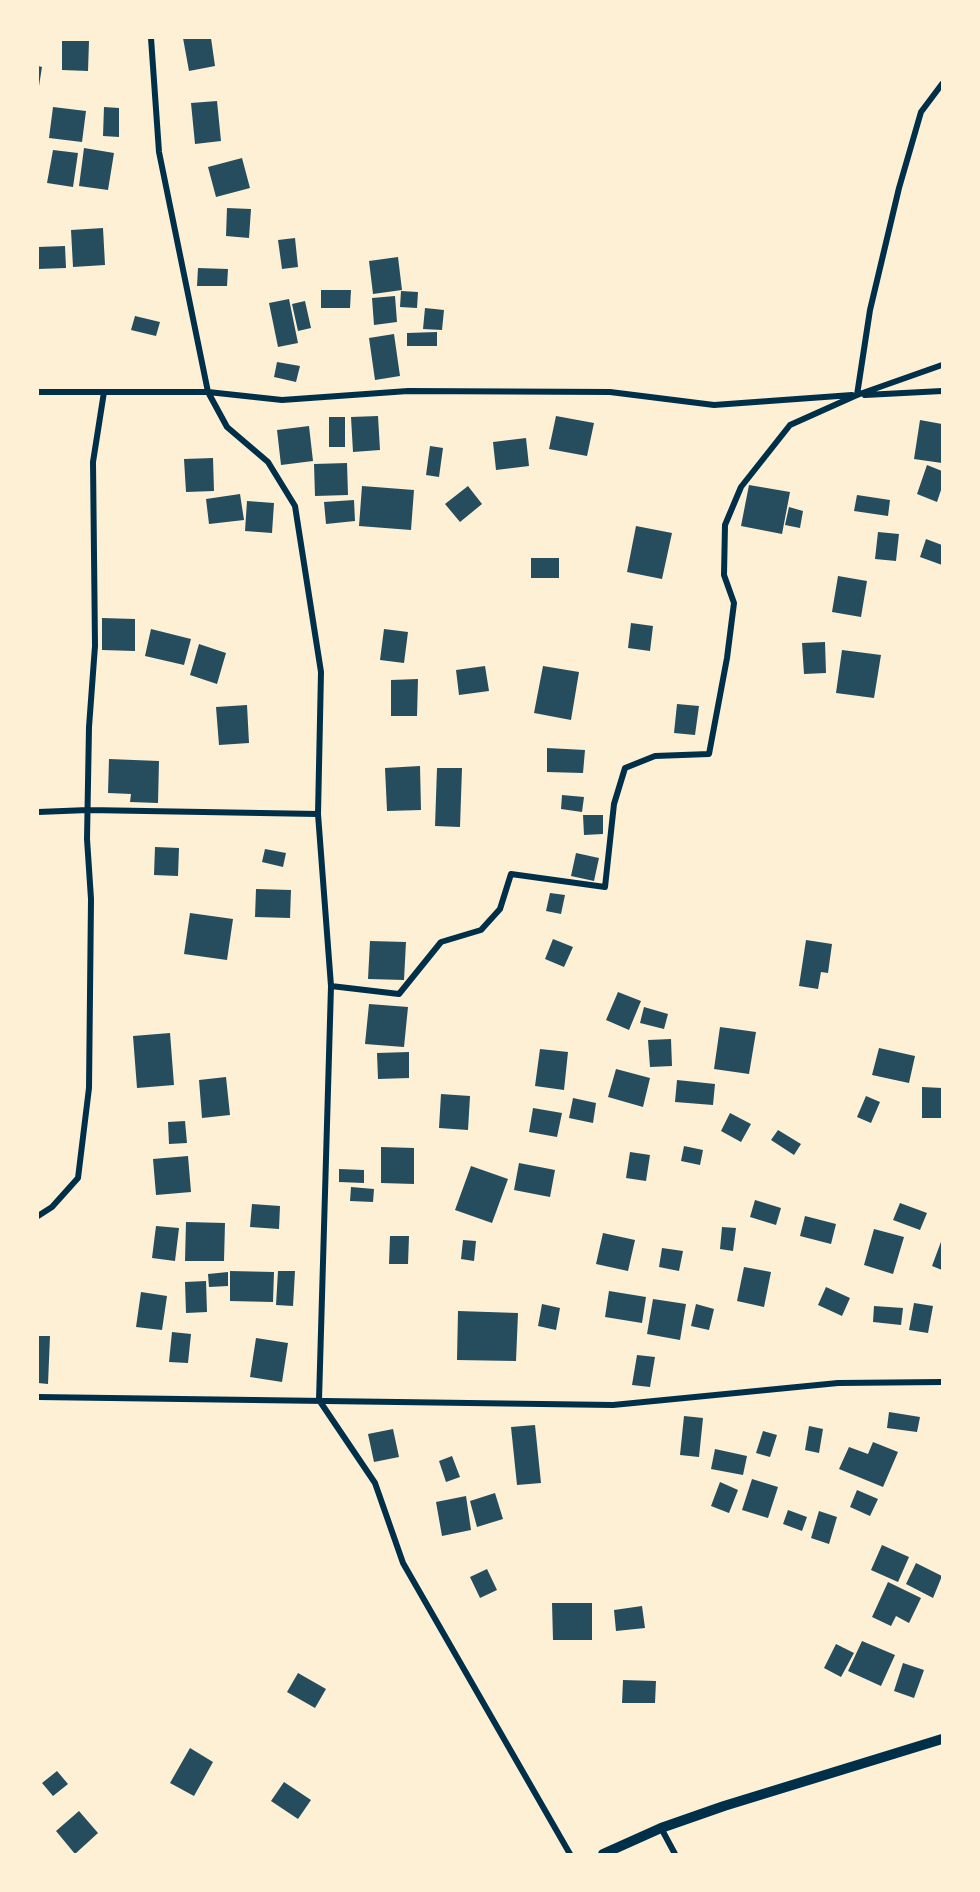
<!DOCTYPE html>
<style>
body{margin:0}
#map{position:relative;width:980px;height:1892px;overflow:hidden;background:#fdf0d5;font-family:Poppins,sans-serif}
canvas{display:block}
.frame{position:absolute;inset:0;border:39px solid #fdf0d5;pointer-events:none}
</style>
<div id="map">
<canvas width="980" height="1892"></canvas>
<div class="frame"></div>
</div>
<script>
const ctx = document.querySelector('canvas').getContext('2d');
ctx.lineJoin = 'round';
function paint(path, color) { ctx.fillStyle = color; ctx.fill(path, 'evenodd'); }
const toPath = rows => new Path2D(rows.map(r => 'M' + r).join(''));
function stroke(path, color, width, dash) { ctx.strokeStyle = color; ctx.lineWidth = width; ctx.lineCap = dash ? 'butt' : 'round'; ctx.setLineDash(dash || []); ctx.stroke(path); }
const building = toPath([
 [183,38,211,38,215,66,189,71],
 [62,41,89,41,88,71,62,70],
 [38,66,42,67,39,86,38,86],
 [217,101,221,141,195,144,191,103],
 [53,107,86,111,82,142,49,138],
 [104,107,119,108,119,137,103,136],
 [84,148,114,153,108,190,79,186],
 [53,150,78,153,73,187,47,183],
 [242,158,250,188,216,197,208,167],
 [227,208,251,209,249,238,226,236],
 [103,228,105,265,73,267,71,230],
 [295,238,298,267,282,269,278,240],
 [65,246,66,268,38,269,38,247],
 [398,257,402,290,373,294,369,261],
 [198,268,228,269,227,286,197,286],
 [321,290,351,290,350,308,321,308],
 [401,291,418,292,417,308,400,307],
 [395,296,397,322,374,325,372,298],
 [289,299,298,343,278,347,269,303],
 [305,301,311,328,298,331,292,304],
 [425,308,444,310,442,330,423,329],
 [135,316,160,322,156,336,131,330],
 [437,332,437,346,407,346,407,333],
 [394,334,400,376,375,380,369,338],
 [277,362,300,366,296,382,274,377],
 [378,416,380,450,353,452,351,417],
 [556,416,594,423,587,456,549,449],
 [329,417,345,417,345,447,329,447],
 [920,420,942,424,942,463,914,459],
 [309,426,313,461,281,465,277,430],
 [526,438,529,466,496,470,493,442],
 [430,446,443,448,439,477,426,475],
 [213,458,214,491,186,492,184,459],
 [347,463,348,495,315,496,314,464],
 [927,465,942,471,942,487,937,502,917,494],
 [749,485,790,492,782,534,741,526],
 [362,486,414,490,411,530,359,526],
 [468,486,482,504,460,522,445,504],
 [240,494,244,520,209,524,206,499],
 [857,495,890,500,888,516,854,511],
 [354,500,355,521,326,524,324,502],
 [247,501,274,503,272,533,245,531],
 [789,507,803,511,800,528,785,525],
 [636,526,672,533,662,579,627,572],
 [878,532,899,534,896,561,875,559],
 [926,539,942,545,942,565,920,557],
 [531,558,559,558,559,578,531,578],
 [838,576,867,581,861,617,832,612],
 [102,618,135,619,135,651,102,650],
 [631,623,653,626,650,651,628,648],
 [151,629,191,639,184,665,145,656],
 [384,629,408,632,404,663,380,660],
 [825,642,826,673,804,674,802,643],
 [199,644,226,653,217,684,190,675],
 [842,650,881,655,874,698,836,693],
 [485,666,489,691,459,695,456,670],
 [543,666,579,672,571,720,534,713],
 [418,679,417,716,391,716,391,680],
 [677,704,699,706,695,735,674,733],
 [247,705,249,743,219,745,216,707],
 [547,748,585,750,583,773,547,772],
 [109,759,159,761,158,803,130,802,131,794,108,793],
 [420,766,421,810,387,811,385,768],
 [437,768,462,768,460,827,435,826],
 [562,795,584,797,582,812,561,809],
 [583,815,603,815,603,834,584,835],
 [155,847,179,848,178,876,154,875],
 [265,849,286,853,283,867,262,862],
 [576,853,599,858,594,881,571,876],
 [256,889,291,890,290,918,255,917],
 [550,893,565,895,561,914,546,911],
 [190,913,233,919,227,960,184,954],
 [553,939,573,947,564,967,545,959],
 [806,940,832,944,828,973,821,972,818,989,799,986],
 [370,941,406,942,404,980,368,979],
 [618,992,641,1001,629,1030,606,1020],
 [369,1004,408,1007,404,1047,365,1044],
 [644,1007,668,1014,664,1029,640,1023],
 [720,1027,756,1032,749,1074,714,1069],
 [170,1033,174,1085,137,1088,133,1036],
 [671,1039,672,1066,650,1067,648,1040],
 [879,1048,915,1056,909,1083,872,1075],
 [540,1049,568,1052,564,1090,535,1086],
 [409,1052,409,1078,378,1079,377,1053],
 [616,1069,650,1078,643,1107,608,1097],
 [226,1077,230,1115,202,1118,199,1080],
 [677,1080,715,1084,713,1105,675,1102],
 [922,1087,942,1088,942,1118,922,1118],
 [441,1094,470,1096,468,1130,439,1128],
 [866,1096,880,1102,871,1123,857,1117],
 [573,1098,596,1103,593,1123,569,1118],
 [533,1108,562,1113,557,1137,529,1132],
 [730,1113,751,1124,741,1142,721,1131],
 [185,1121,187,1143,169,1144,168,1122],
 [778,1130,801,1144,794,1155,771,1140],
 [684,1146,703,1150,700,1165,681,1161],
 [381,1147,414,1148,414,1184,381,1183],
 [630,1152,650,1155,646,1181,626,1178],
 [188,1156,191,1192,156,1195,153,1159],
 [519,1163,555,1170,550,1197,514,1190],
 [471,1166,508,1179,492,1223,455,1210],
 [339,1169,364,1170,364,1183,339,1182],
 [351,1187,374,1189,373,1202,350,1201],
 [755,1200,781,1208,776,1225,750,1217],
 [900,1203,927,1213,920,1230,893,1220],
 [252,1204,280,1206,279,1229,250,1227],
 [805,1216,836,1224,831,1244,800,1236],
 [186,1222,225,1223,224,1261,185,1261],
 [156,1226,179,1228,175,1261,152,1258],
 [722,1227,736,1228,733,1251,720,1249],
 [874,1229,904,1237,893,1274,864,1265],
 [603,1233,635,1240,628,1271,596,1264],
 [390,1236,409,1236,408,1264,389,1264],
 [942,1239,942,1270,932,1266],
 [463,1240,476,1241,474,1261,461,1259],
 [662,1248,683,1251,679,1271,659,1267],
 [744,1267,771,1272,764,1307,737,1301],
 [230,1271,274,1272,273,1302,230,1301],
 [278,1271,295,1271,293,1306,276,1305],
 [228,1272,228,1286,209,1287,208,1274],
 [206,1281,207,1312,186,1313,185,1282],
 [826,1287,850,1298,842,1316,818,1305],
 [609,1291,646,1297,642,1323,605,1317],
 [141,1292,167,1296,162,1330,136,1327],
 [653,1299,686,1304,680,1340,647,1334],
 [914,1303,933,1306,928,1333,909,1330],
 [542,1304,560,1308,556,1330,538,1326],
 [696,1304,714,1309,709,1330,691,1326],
 [874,1306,903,1308,901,1325,873,1322],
 [458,1311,518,1313,516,1361,457,1360],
 [172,1332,191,1334,188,1363,169,1362],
 [38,1336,50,1336,48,1384,38,1383],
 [256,1338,288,1343,282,1382,250,1377],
 [637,1355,655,1357,650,1387,632,1385],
 [889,1412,920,1417,917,1432,887,1428],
 [684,1416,703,1418,699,1457,680,1455],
 [535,1425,541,1483,517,1485,511,1427],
 [809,1426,823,1429,819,1453,805,1450],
 [393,1429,399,1457,374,1462,368,1434],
 [763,1431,777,1435,770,1457,756,1453],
 [873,1442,898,1452,883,1487,839,1469,849,1447,868,1454],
 [715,1449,747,1456,743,1475,711,1469],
 [452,1456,460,1477,446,1482,439,1461],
 [752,1479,778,1487,768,1518,742,1510],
 [720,1482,738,1490,729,1513,711,1506],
 [857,1490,878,1499,870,1516,850,1507],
 [495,1493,503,1519,477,1527,470,1501],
 [466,1496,471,1530,442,1536,436,1502],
 [788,1510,807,1517,802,1531,783,1524],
 [819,1511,837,1517,829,1544,811,1538],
 [882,1545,909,1557,898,1582,871,1570],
 [916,1563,942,1576,933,1598,906,1584],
 [487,1569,497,1590,480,1598,470,1577],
 [888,1582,921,1598,909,1623,896,1616,891,1626,872,1617],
 [552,1603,592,1603,592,1640,553,1640],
 [642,1606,645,1628,616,1631,614,1610],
 [862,1641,895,1655,881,1686,848,1671],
 [836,1644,854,1653,841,1677,824,1668],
 [903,1663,924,1670,914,1698,894,1691],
 [298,1673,326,1689,315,1708,287,1692],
 [623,1680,656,1681,655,1703,622,1703],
 [190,1748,213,1762,194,1796,170,1783],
 [57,1771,68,1784,53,1796,42,1783],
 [284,1782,311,1800,298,1819,271,1801],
 [79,1811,98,1833,75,1854,56,1831]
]);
const minor = toPath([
 [151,38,159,152,208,392,227,427,268,462,295,506,321,672,318,814,331,986,319,1400,375,1483,403,1563,570,1854],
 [38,392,208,392,282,400,408,391,610,392,714,405,852,395],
 [857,395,870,310,899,188,921,112,942,84],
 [865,395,942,391],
 [38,812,88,810,318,814],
 [331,986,399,994,441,942,481,930,500,909,511,874,605,887,614,804,625,768,655,756,709,754,727,658,734,603,724,575,725,525,741,487,790,425,857,395,942,365],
 [38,1216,52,1207,78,1178,89,1088,91,899,87,839,89,727,95,646,93,462,104,392],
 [38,1397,613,1405,838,1383,942,1382],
 [661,1828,675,1854]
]);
const tertiary = toPath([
 [603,1854,661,1828,724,1806,942,1739]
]);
paint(building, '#264d5e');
stroke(minor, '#003049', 6);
stroke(tertiary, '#003049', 10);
</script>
